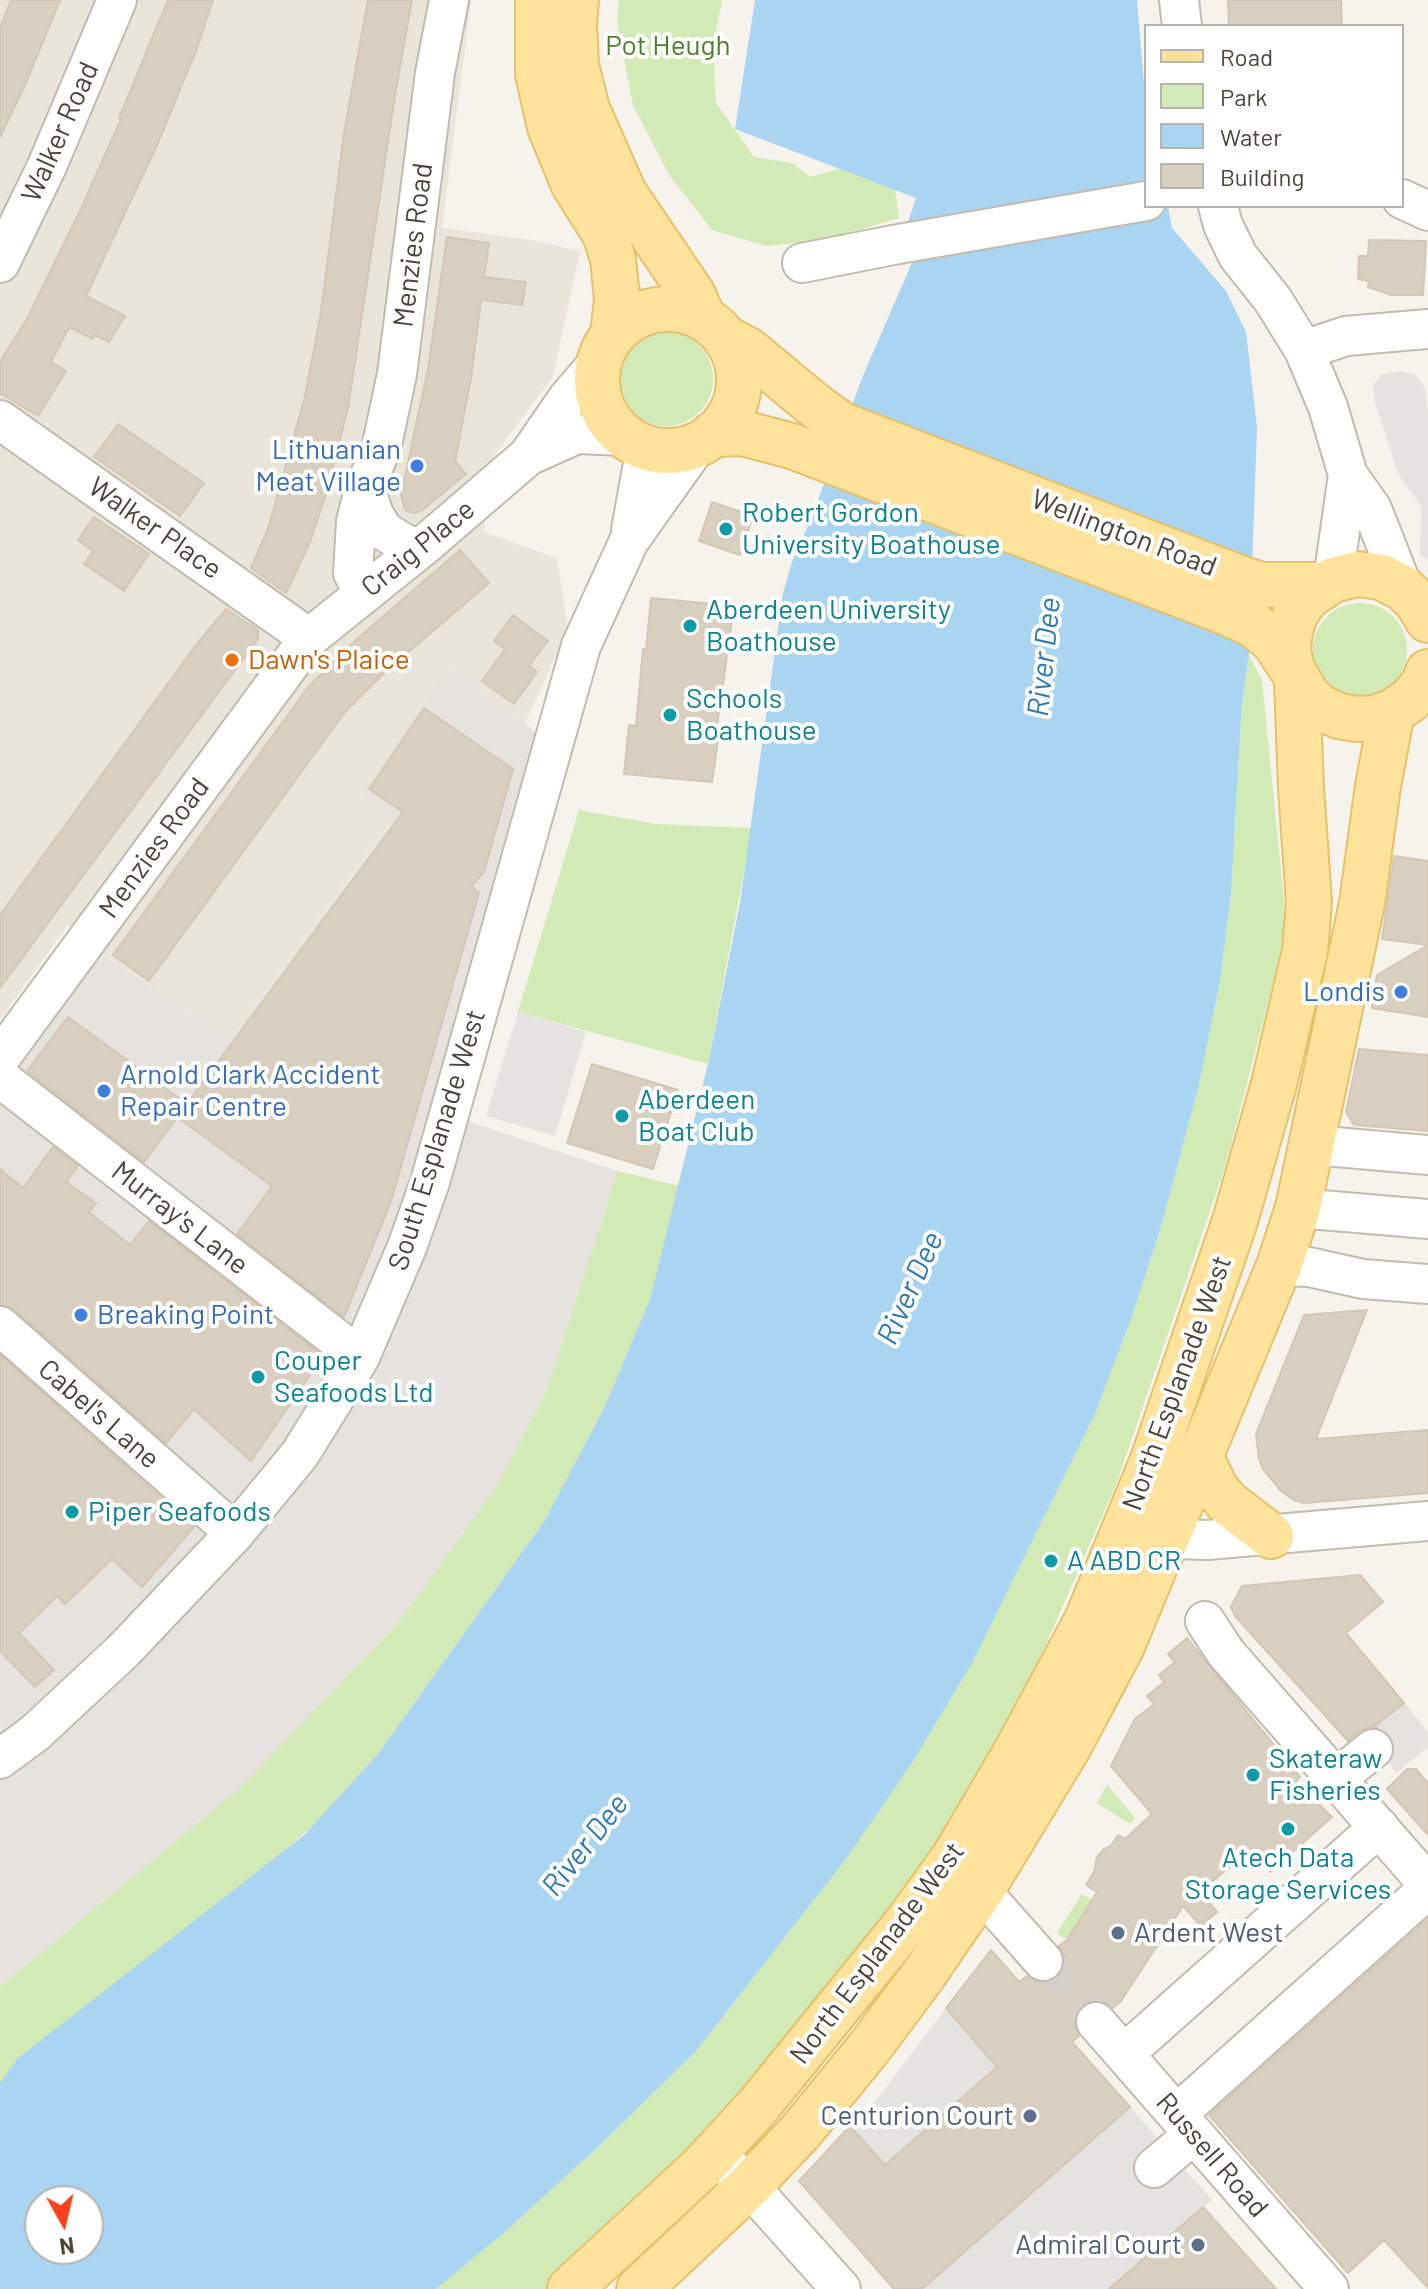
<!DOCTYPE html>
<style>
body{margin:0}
#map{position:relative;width:1428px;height:2289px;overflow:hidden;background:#f6f3ec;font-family:Barlow,sans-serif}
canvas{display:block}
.legend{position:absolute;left:1144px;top:24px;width:260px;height:184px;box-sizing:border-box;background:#fff;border:2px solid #b7b4b0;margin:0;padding:10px 14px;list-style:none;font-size:24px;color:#4b4439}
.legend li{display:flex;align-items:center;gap:16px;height:40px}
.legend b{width:40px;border:2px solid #b7b4b0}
.north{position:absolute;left:24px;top:2185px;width:80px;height:80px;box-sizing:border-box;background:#fff;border:2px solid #b7b4b0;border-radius:50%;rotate:172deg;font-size:22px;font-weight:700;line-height:32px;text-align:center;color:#4b4439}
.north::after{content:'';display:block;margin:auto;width:28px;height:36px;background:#fc3f1d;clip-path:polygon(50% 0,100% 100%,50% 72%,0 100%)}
</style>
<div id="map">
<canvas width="1428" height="2289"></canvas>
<ul class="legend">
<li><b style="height:10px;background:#ffe39c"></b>Road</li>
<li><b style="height:22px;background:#d2eab5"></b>Park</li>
<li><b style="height:22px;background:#a9d4f2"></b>Water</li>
<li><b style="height:22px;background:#d8cfc1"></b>Building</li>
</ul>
<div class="north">N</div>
</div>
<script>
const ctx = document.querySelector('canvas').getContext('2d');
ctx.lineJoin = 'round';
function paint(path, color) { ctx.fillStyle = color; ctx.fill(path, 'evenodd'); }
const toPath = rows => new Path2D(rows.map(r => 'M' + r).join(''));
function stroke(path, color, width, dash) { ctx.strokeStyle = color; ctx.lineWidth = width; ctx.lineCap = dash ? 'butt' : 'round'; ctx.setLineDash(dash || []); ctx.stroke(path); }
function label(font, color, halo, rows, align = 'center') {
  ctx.font = font + ' Barlow,sans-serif'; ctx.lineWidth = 8; ctx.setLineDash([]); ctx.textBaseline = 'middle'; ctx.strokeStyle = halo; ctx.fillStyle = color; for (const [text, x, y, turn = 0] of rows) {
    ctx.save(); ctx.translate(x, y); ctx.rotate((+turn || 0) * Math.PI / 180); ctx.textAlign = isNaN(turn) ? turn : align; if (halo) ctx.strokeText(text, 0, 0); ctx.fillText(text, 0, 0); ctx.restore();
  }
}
const residential = toPath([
 [0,0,471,0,442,228,532,240,580,251,553,377,487,466,484,532,557,558,568,629,525,723,449,667,390,824,229,1041,95,948,68,925,0,1019]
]);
const industrial = toPath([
 [450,666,525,723,552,749,450,1115,618,1171,547,1390,497,1486,400,1621,239,1789,0,1987,0,1058,95,949,230,1040,390,825,362,795]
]);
const green = toPath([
 [619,0,722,0,713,46,716,103,754,157,792,163,810,177,840,169,895,190,899,218,826,240,766,246,712,230,669,175,633,105,617,22],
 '619 379a47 47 0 1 1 94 0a47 47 0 1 1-94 0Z',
 '1313 650a47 47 0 1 1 94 0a47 47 0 1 1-94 0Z',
 [1249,655,1262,680,1284,901,1283,941,1278,965,1225,1167,1117,1482,995,1761,928,1863,732,2112,595,2247,548,2289,436,2289,505,2232,602,2143,696,2051,846,1859,912,1763,972,1663,1095,1414,1130,1322,1161,1227,1198,1089,1220,981,1231,894,1242,702],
 [579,810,656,824,752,828,708,1064,518,1012],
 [618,1171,680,1186,650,1299,604,1408,545,1520,378,1754,324,1815,280,1855,18,2059,0,2083,0,1987,239,1789,400,1621,497,1486,547,1390],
 [1107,1784,1135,1818,1130,1824,1097,1803],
 [1082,1894,1092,1900,1067,1940,1057,1933]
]);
const parking = toPath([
 [1399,371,1416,375,1425,388,1428,412,1428,561,1420,554,1421,507,1398,473,1375,403,1373,385,1382,374],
 [518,1012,586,1032,555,1136,486,1116],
 [1395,1691,1428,1732,1428,1747,1396,1773,1356,1723],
 [946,2008,997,2067,885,2165,850,2126,878,2098],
 [1130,2107,1212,2200,1109,2289,922,2289]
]);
const water = toPath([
 [755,0,1137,0,1146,108,1146,206,1168,206,1172,228,1226,291,1246,332,1257,426,1249,655,1242,702,1231,894,1220,981,1198,1089,1161,1227,1130,1322,1095,1414,972,1663,912,1763,846,1859,696,2051,602,2143,505,2232,436,2289,0,2289,0,2083,17,2059,303,1836,378,1754,545,1520,604,1408,650,1299,708,1064,740,903,783,593,792,562,812,517,862,378,914,258,908,222,916,198,735,129],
 [40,2201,88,2201,88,2249,40,2249]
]);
const building = toPath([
 [11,0,60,0,26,83,0,137,0,28,11,0],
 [168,0,213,0,196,51,157,145,86,296,125,316,109,342,95,335,93,339,69,327,51,362,66,371,38,416,0,393,0,362,27,319,80,211,121,119,119,118,168,0],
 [368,0,412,0,395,95,348,408,325,497,310,542,286,593,251,568,269,526,305,396,321,312,344,133,368,0],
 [1228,0,1341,0,1342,26,1229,26,1228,0],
 [447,237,489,243,484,277,526,282,522,305,481,300,471,378,455,461,466,474,421,511,413,513,405,510,401,495,428,369,447,237],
 [1369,240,1426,241,1423,295,1391,295,1368,287,1369,281,1358,279,1359,256,1368,256,1369,240],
 [118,424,204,483,180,516,94,457,118,424],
 [712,502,753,516,740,555,699,541,712,502],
 [94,517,149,554,124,591,84,564,93,551,78,540,94,517],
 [460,550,489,583,385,672,345,712,149,981,113,955,309,686,357,639,460,550],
 [651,598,734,606,716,733,719,733,712,782,624,774,629,725,636,726,643,649,646,650,651,598],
 [226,609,258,630,258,639,0,988,0,915,196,645,226,609],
 [513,615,548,641,529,666,537,672,514,704,482,681,505,649,494,641,513,615],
 [424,708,513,769,484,872,471,886,479,893,391,1201,344,1317,237,1234,272,1186,177,1117,403,812,369,789,424,708],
 [1394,856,1428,861,1428,945,1382,939,1394,856],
 [1428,945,1428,1017,1372,1008,1377,975,1428,945],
 [68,1017,187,1104,144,1162,27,1071,68,1017],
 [1359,1049,1428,1055,1428,1131,1354,1125,1346,1112,1359,1049],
 [592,1064,678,1090,653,1169,567,1143,592,1064],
 [53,1147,78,1166,66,1182,96,1203,89,1212,130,1245,149,1221,323,1356,251,1461,194,1409,166,1443,15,1310,0,1305,0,1169,23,1188,53,1147],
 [1367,1310,1316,1439,1428,1430,1428,1493,1304,1503,1294,1500,1281,1491,1263,1469,1259,1459,1256,1434,1304,1315,1367,1310],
 [0,1355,194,1527,142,1587,112,1559,65,1604,57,1596,19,1633,54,1670,35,1687,0,1651,0,1355],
 [1360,1575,1383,1602,1346,1633,1404,1703,1375,1726,1377,1728,1369,1727,1360,1731,1348,1741,1235,1616,1231,1607,1242,1586,1360,1575],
 [1187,1638,1300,1777,1296,1781,1332,1817,1270,1872,1251,1849,1200,1892,1217,1912,1201,1926,1183,1906,1121,2001,1113,2008,1104,2002,1093,2000,1081,2006,1076,2014,1074,2025,1079,2036,1072,2042,1130,2107,922,2289,894,2289,799,2181,850,2126,885,2165,997,2067,946,2008,991,1950,1019,1982,1027,1976,1037,1982,1048,1982,1058,1977,1064,1969,1065,1957,1059,1946,1067,1940,1097,1892,1086,1885,1094,1872,1097,1857,1104,1849,1111,1846,1118,1835,1125,1839,1152,1814,1111,1766,1135,1719,1154,1704,1147,1696,1164,1682,1159,1675,1175,1662,1168,1654,1187,1638],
 [1407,1769,1416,1769,1428,1783,1428,1835,1387,1789,1407,1769],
 [1428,1919,1428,2288,1384,2240,1348,2273,1209,2115,1428,1919],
 [1203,2207,1276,2289,1109,2289,1203,2207]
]);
const minorTunnel = toPath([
 [1043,1961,1096,2022]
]);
const minor = toPath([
 [1179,0,1182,26],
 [1402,199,1428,211],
 [1218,206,1223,225,1238,256,1273,300,1304,350,1328,407,1348,475,1372,509,1403,588],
 [0,263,47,166,117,0],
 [802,263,893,245,1146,201],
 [1304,350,1346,336,1428,329],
 [0,420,309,638],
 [528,456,577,434,624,436],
 [365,487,374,515,384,531,405,544,421,548],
 [631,530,646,447],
 [1333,580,1348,475],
 [363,592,353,573,356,521,365,487,381,449,397,374,435,73,449,0],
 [0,1058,309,638,421,548,528,456,568,398,599,362],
 [0,1078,360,1357],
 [1313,1145,1428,1155],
 [1298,1208,1428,1219],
 [1279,1266,1309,1267,1363,1279,1428,1284],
 [0,1326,235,1533],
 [1140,1538,1207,1540,1428,1521],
 [1205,1621,1226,1653,1428,1884],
 [0,1759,35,1733,124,1650,235,1533,300,1454,360,1357,407,1247,430,1182,581,646,629,541,698,444],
 [1337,1778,1373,1749],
 [981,1891,1043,1961],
 [1096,2022,1329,2289],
 [1124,2054,1379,1827],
 [1177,2114,1428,1889],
 [715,2153,749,2186,841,2289],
 [1154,2168,1194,2134]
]);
const major = toPath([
 [538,0,538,74,550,127,574,185,605,234,613,259,617,299,613,335],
 [576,0,574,24,576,65,587,109,624,193,693,295,703,318],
 '597 380a71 71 0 1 1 142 0a71 71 0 1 1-142 0Z',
 [725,338,748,350,813,404,842,425,1242,579,1262,585,1322,585],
 [713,434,742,433,792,446,1228,613,1254,625,1274,642,1292,669],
 [1428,620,1418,603,1403,588,1381,577,1357,574,1333,580,1307,597,1296,613,1290,631,1288,650,1292,669,1308,697,1322,708,1339,716,1357,719,1375,718,1392,712,1410,700,1424,683,1428,672],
 [1200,1456,1216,1489,1228,1503,1271,1536],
 [570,2289,702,2167,758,2106,905,1925,955,1856,1016,1752,1087,1620,1153,1460,1235,1221,1274,1084,1305,951,1309,902,1301,788,1297,682],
 [639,2289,749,2186,801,2131,869,2048,922,1977,981,1891,1069,1746,1122,1646,1279,1266,1298,1208,1362,903,1378,786,1392,712]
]);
const markers = [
 [417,466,8,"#3f7fe0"],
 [726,529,8,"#0f9aa8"],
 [690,626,8,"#0f9aa8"],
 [232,660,8,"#e8710a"],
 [670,715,8,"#0f9aa8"],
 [1401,992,8,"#3f7fe0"],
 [104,1091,8,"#3f7fe0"],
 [622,1116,8,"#0f9aa8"],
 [81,1315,8,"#3f7fe0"],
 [258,1377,8,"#0f9aa8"],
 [72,1512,8,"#0f9aa8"],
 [1051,1561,8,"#0f9aa8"],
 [1253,1775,8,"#0f9aa8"],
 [1288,1829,8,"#0f9aa8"],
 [1118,1933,8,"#5c6f8a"],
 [1030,2116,8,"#5c6f8a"],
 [1198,2245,8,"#5c6f8a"]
];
const parkNames = [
 ["Pot Heugh",668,46]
];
const streetNames = [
 ["Walker Road",60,132,-66],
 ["Menzies Road",413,245,-83],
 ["Walker Place",155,528,35],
 ["Wellington Road",1124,533,21],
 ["Craig Place",418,548,-39],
 ["Menzies Road",154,848,-54],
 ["South Esplanade West",437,1140,-73],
 ["Murray's Lane",180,1218,38],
 ["North Esplanade West",1177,1383,-70],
 ["Cabel's Lane",99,1414,41],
 ["North Esplanade West",877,1953,-53],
 ["Russell Road",1212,2155,49]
];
const shopNames = [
 ["Lithuanian",401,450],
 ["Meat Village",401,482],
 ["Londis",1385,992],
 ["Arnold Clark Accident",120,1075,"left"],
 ["Repair Centre",120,1107,"left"],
 ["Breaking Point",97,1315,"left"]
];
const cultureNames = [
 ["Robert Gordon",742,513],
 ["University Boathouse",742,545],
 ["Aberdeen University",706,610],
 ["Boathouse",706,642],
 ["Schools",686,699],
 ["Boathouse",686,731],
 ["Aberdeen",638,1100],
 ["Boat Club",638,1132],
 ["Couper",274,1361],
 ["Seafoods Ltd",274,1393],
 ["Piper Seafoods",88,1512],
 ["A ABD CR",1067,1561],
 ["Skateraw",1269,1759],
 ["Fisheries",1269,1791],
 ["Atech Data",1288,1858,"center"],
 ["Storage Services",1288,1890,"center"]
];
const foodNames = [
 ["Dawn's Plaice",248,660]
];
const serviceNames = [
 ["Ardent West",1134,1933,"left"],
 ["Centurion Court",1014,2116],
 ["Admiral Court",1182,2245]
];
const waterNames = [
 ["River Dee",1044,657,-84],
 ["River Dee",910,1288,-66],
 ["River Dee",585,1845,-52]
];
paint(residential, '#eae5da');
paint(industrial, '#e6e2dd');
paint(green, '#d2eab5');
paint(parking, '#e5e3e0');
paint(water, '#a9d4f2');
paint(building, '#d8cfc1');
stroke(building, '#d3c7b4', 2);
stroke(minorTunnel, '#d4d0c8', 38, [38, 19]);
stroke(minor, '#c2bbae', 42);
stroke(major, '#e6c16a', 48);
stroke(minor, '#fff', 38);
stroke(major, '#ffe39c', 44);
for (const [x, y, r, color] of markers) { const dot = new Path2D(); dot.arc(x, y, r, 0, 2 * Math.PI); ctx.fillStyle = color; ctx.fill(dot); stroke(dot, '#fff', 3); }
label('28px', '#4a7f2a', '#fff', parkNames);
label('28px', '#4b4439', '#fff', streetNames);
label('28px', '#366cbe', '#fff', shopNames, 'right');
label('28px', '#0d838f', '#fff', cultureNames, 'left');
label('28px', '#c56008', '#fff', foodNames, 'left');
label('28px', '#4e5e75', '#fff', serviceNames, 'right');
label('italic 30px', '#2e7ab2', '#fff', waterNames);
</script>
